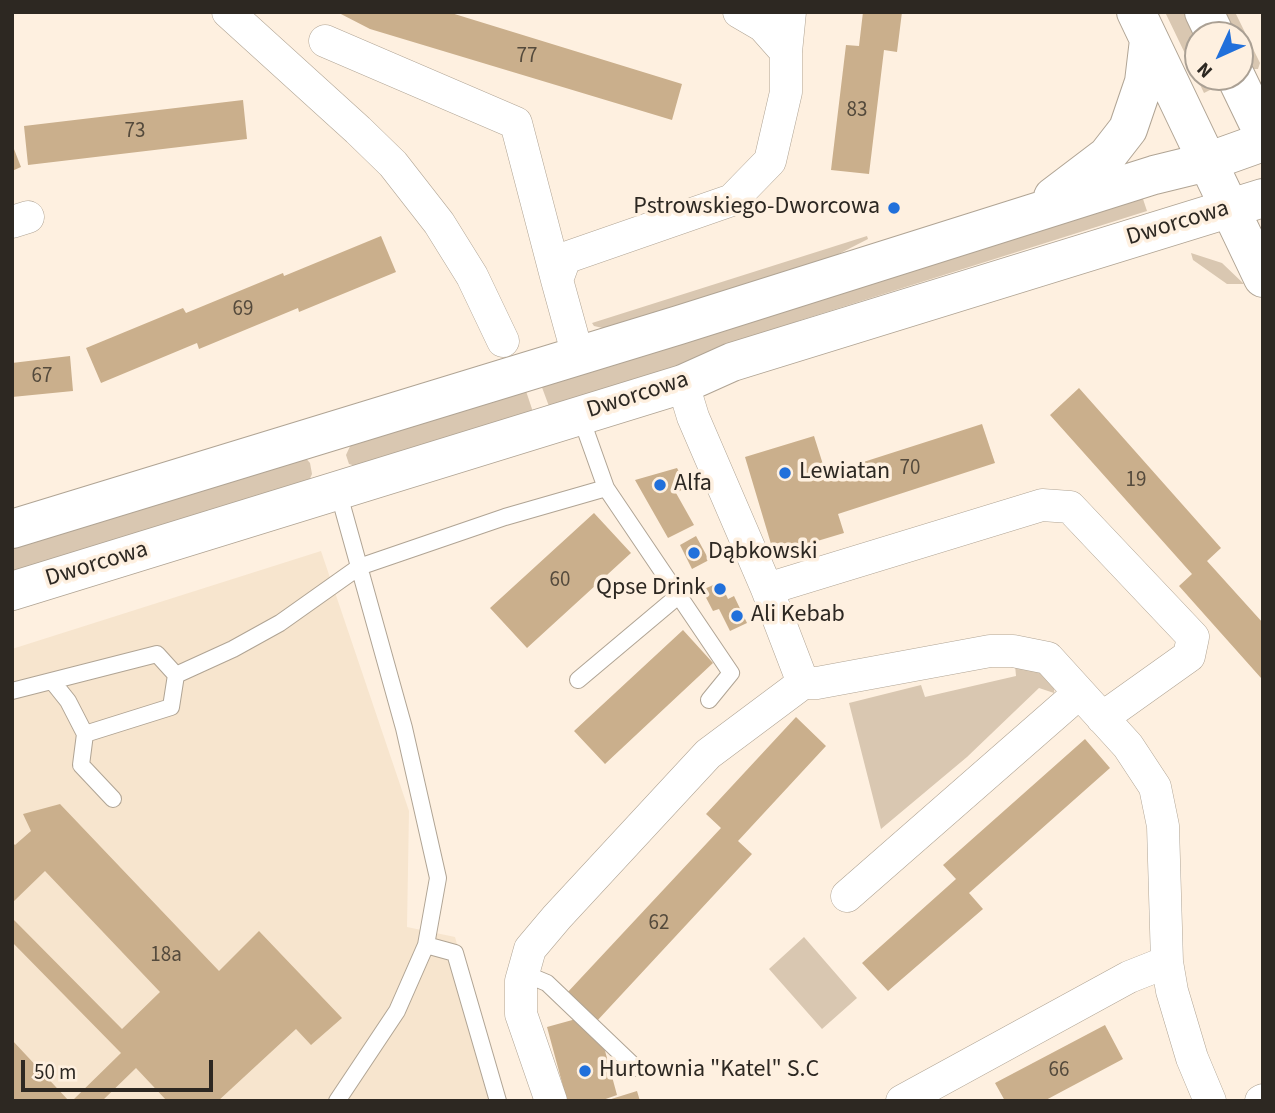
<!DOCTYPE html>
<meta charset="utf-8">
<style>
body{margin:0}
#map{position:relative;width:1275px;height:1113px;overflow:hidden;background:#fef0e0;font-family:"Source Sans 3",sans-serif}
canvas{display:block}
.frame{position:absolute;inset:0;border:14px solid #2d2822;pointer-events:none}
.north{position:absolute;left:1184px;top:21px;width:70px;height:70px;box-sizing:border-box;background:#fef0e0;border:2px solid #aaa094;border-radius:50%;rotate:225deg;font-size:19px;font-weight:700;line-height:28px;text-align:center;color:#2d2822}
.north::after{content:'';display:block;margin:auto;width:24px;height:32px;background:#2170db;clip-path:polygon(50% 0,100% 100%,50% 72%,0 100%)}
.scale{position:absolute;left:21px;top:1060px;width:192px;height:32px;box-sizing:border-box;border:4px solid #2d2822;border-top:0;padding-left:9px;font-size:21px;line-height:24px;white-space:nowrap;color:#2d2822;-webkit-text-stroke:5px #fef0e0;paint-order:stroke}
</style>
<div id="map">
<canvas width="1275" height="1113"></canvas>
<div class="frame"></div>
<div class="north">N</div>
<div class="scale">50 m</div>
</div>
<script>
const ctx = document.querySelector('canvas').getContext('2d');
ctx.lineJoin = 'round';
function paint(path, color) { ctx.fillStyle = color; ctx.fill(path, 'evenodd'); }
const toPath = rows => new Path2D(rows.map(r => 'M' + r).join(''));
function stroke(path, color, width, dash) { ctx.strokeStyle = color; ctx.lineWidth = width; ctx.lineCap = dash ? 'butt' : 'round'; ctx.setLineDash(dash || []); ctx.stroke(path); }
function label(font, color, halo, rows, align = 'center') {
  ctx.font = font + ' "Source Sans 3",sans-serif'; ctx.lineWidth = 7; ctx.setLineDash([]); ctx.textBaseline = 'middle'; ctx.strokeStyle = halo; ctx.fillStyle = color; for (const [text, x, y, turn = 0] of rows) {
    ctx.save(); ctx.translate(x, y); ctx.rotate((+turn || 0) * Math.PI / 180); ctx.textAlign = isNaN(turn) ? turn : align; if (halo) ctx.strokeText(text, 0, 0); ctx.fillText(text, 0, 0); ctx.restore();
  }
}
const built = toPath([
 [321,551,409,811,407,927,455,937,502,1101,12,1101,12,649]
]);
const green = toPath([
 [1165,12,1190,12,1198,35,1198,77,1221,77,1224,83,1204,93],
 [1221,12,1235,12,1260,63,1258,69,1254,69,1240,52,1240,35,1232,35],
 [1142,196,1147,211,801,320,754,338,711,359,550,409,540,382],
 [867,236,868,239,827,260,607,329,594,326,592,323],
 [1191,253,1222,263,1244,284,1227,284,1193,260],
 [524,385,534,415,359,467,349,464,346,455,352,442],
 [303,455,310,463,312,474,309,481,12,575,12,545],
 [1032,664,1055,683,1054,693,1039,688,967,757,881,829,849,703,921,685,925,697,1016,676,1015,665],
 [804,937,857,998,822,1029,769,969]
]);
const building = toPath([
 [337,12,448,12,682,84,672,120,370,29],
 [863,12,902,12,897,52,884,50,869,174,831,170,846,45,859,46],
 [243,100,247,139,28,165,24,126],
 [12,144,21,167,12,171],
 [381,236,396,272,299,312,298,308,199,349,197,343,101,383,86,348,183,308,186,313,283,273,284,276],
 [70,356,73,391,12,397,12,363],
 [1079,388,1221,548,1207,561,1263,623,1263,676,1261,678,1179,586,1192,574,1050,415],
 [982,424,995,463,838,514,844,533,774,554,745,457,814,436,826,474],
 [677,468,687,487,676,493,694,525,668,538,635,480],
 [594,513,631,553,527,648,490,608],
 [696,536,709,560,692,569,680,545],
 [720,582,728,599,734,596,747,623,730,631,719,609,713,611,702,590],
 [683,630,713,663,605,764,574,731],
 [796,717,826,746,738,841,752,854,596,1022,566,994,721,828,706,814],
 [1085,739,1110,768,969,893,983,909,888,991,862,963,956,879,943,865],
 [60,804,219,971,259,931,342,1018,311,1045,296,1029,218,1101,167,1101,136,1068,102,1101,72,1101,121,1053,12,942,12,918,122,1029,160,992,45,871,12,903,12,842,15,845,31,831,23,814],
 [576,1019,604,1047,617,1095,600,1101,567,1101,547,1027],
 [1105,1025,1123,1059,1044,1101,1005,1101,995,1083],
 [12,1040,69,1101,12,1101],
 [637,1091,640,1101,608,1101,608,1100]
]);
const lane = toPath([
 [580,415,606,488,731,673,709,700],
 [578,680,678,596],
 [52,681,68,701,85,734,81,765,113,799],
 [12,691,157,654,176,675,233,649,280,623,359,567,505,517,606,488],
 [85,734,171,707,176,675],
 [426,945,455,953,498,1101],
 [523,973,547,983,636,1068],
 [337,1101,397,1011,426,945,438,878,404,728,338,491]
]);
const street = toPath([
 [228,12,358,130,393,164,439,223,472,276,503,341],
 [325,41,516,123,557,280],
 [786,52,790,12],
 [12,222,28,217],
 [578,356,557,280,565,258,732,200,770,161,786,92,786,52,763,26,739,12],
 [683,384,693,417,767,589,803,683],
 [767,589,1042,505,1070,507,1193,637,1189,656,1102,718],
 [847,896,1078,694],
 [1167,962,1172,991,1192,1058,1210,1101],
 [551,1101,521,1014,521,981,530,949,557,917,708,754,803,683,817,683,990,651,1013,651,1048,658,1128,746,1155,787,1163,826,1167,962,1129,977,902,1101],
 [1261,1101,1263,1100]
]);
const secondary = toPath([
 [1136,12,1263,278],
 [1204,12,1215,35],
 [1236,77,1263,133],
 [1053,197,1107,156,1128,129,1144,82,1149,40],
 [12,529,679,325,1154,175,1207,162,1263,142],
 [12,591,683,384,732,362,1263,198]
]);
const markers = [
 [894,208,7,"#2170db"],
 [785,473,7,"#2170db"],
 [660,485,7,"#2170db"],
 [694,553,7,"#2170db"],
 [720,589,7,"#2170db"],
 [737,616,7,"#2170db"],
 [585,1071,7,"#2170db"]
];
const numberNames = [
 ["77",527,57],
 ["83",857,111],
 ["73",135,132],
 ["69",243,310],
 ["67",42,377],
 ["70",910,469],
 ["19",1136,481],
 ["60",560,581],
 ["62",659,924],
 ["18a",166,956],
 ["66",1059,1071]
];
const poiNames = [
 ["Pstrowskiego-Dworcowa",880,208,"right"],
 ["Lewiatan",799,473],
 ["Alfa",674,485],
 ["Dąbkowski",708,553],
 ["Qpse Drink",706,589,"right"],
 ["Ali Kebab",751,616],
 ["Hurtownia \"Katel\" S.C",599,1071]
];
const streetNames = [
 ["Dworcowa",1178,224,-17],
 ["Dworcowa",638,396,-18],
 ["Dworcowa",97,565,-17]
];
paint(built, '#f7e5ce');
paint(green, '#d9c7b1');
paint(building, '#caaf8c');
stroke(lane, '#b0a494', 18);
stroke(street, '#b0a494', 33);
stroke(secondary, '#b0a494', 40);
stroke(lane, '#fff', 16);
stroke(street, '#fff', 32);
stroke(secondary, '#fff', 38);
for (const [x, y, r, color] of markers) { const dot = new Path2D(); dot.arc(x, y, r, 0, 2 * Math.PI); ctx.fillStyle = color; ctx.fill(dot); stroke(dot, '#fef0e0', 2.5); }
label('21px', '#544a3c', null, numberNames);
label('24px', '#2d2822', '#fef0e0', poiNames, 'left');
label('24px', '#2d2822', '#fef0e0', streetNames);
</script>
